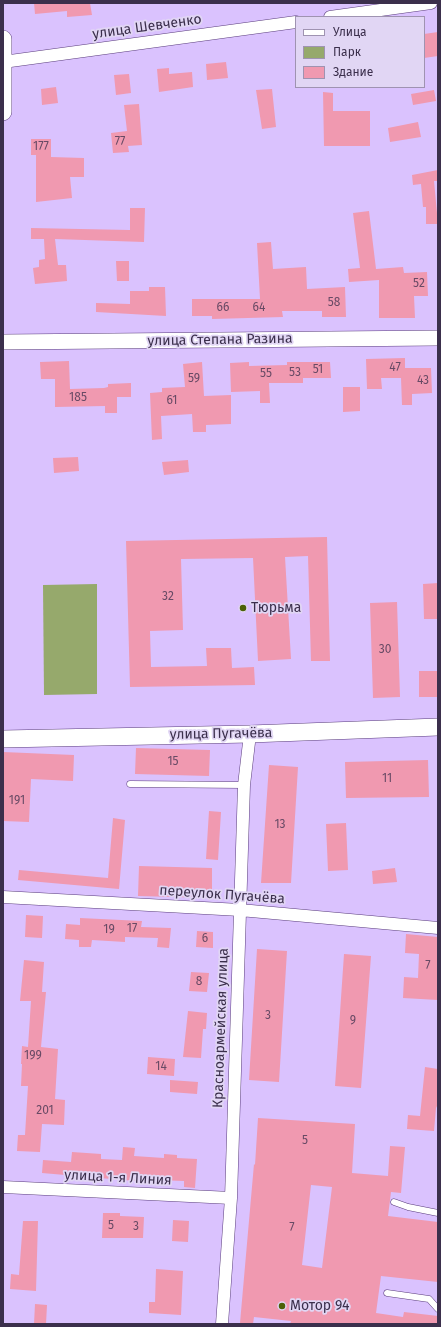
<!DOCTYPE html>
<meta charset="utf-8">
<style>
body{margin:0}
#map{position:relative;width:441px;height:1327px;overflow:hidden;background:#dac2fe;font-family:"Fira Sans",sans-serif}
canvas{display:block}
.frame{position:absolute;inset:0;border:4px solid #3b2f4c;pointer-events:none}
.legend{position:absolute;left:295px;top:16px;width:130px;height:72px;box-sizing:border-box;background:#e1d6f4;border:1px solid #9f93b1;margin:0;padding:5px 7px;list-style:none;font-size:12px;color:#3b2f4c}
.legend li{display:flex;align-items:center;gap:8px;height:20px}
.legend b{width:20px;border:1px solid #9f93b1}
</style>
<div id="map">
<canvas width="441" height="1327"></canvas>
<div class="frame"></div>
<ul class="legend">
<li><b style="height:5px;background:#fff"></b>Улица</li>
<li><b style="height:11px;background:#96a96c"></b>Парк</li>
<li><b style="height:11px;background:#f099b0"></b>Здание</li>
</ul>
</div>
<script>
const ctx = document.querySelector('canvas').getContext('2d');
ctx.lineJoin = 'round';
function paint(path, color) { ctx.fillStyle = color; ctx.fill(path, 'evenodd'); }
const toPath = rows => new Path2D(rows.map(r => 'M' + r).join(''));
function stroke(path, color, width, dash) { ctx.strokeStyle = color; ctx.lineWidth = width; ctx.lineCap = dash ? 'butt' : 'round'; ctx.setLineDash(dash || []); ctx.stroke(path); }
function label(font, color, halo, rows, align = 'center') {
  ctx.font = font + ' "Fira Sans",sans-serif'; ctx.lineWidth = 3.5; ctx.setLineDash([]); ctx.textBaseline = 'middle'; ctx.strokeStyle = halo; ctx.fillStyle = color; for (const [text, x, y, turn = 0] of rows) {
    ctx.save(); ctx.translate(x, y); ctx.rotate((+turn || 0) * Math.PI / 180); ctx.textAlign = isNaN(turn) ? turn : align; if (halo) ctx.strokeText(text, 0, 0); ctx.fillText(text, 0, 0); ctx.restore();
  }
}
const green = toPath([
 [97,584,97,694,44,695,43,585]
]);
const building = toPath([
 [34,3,90,3,92,15,67,17,67,11,35,14],
 [438,32,438,56,424,58,424,34],
 [226,62,228,78,207,80,206,64],
 [169,68,169,74,192,72,193,87,159,92,157,69],
 [129,74,131,93,116,95,114,75],
 [56,87,58,103,42,105,41,89],
 [272,89,276,127,262,129,256,90],
 [434,90,436,101,413,105,411,94],
 [323,92,333,93,333,111,370,111,370,146,324,146],
 [139,104,142,145,128,146,129,152,113,153,111,133,127,131,124,105],
 [418,122,421,137,390,142,388,128],
 [31,139,51,139,51,157,84,158,84,177,70,177,72,198,36,202,36,155,31,155],
 [438,170,438,181,434,181,438,224,426,224,426,207,423,207,421,184,413,185,412,175],
 [130,208,145,208,144,242,55,239,58,265,66,265,67,281,35,284,33,268,39,267,39,260,45,259,44,239,31,239,31,228,130,230],
 [369,211,376,269,403,267,404,273,427,272,428,296,414,296,415,318,379,318,379,280,349,282,348,269,360,268,353,213],
 [271,242,273,269,306,267,307,289,345,287,346,317,322,317,322,311,282,311,283,317,248,318,212,319,212,316,192,316,192,299,260,299,257,243],
 [116,261,129,261,129,281,117,281],
 [149,287,165,287,166,316,96,312,96,303,130,304,130,291,149,291],
 [405,358,405,368,431,368,432,393,412,394,412,405,402,405,401,378,381,378,382,389,367,389,366,359],
 [69,361,70,389,104,388,108,387,108,384,131,383,131,397,117,397,117,413,105,413,105,406,55,407,55,379,41,379,40,362],
 [202,362,204,396,231,395,231,424,206,425,206,432,193,432,192,414,161,416,162,439,152,440,150,393,162,392,162,388,185,387,183,364],
 [249,362,249,366,287,365,287,362,330,362,331,378,303,378,303,383,269,383,270,403,260,403,260,391,231,392,230,363],
 [343,387,360,387,360,411,343,412],
 [78,457,79,471,54,473,53,458],
 [188,460,189,472,164,475,162,462],
 [327,537,330,661,311,661,308,556,285,557,291,659,258,661,253,558,181,559,183,630,150,631,151,667,207,666,206,648,231,648,232,668,254,667,255,685,130,687,126,541],
 [438,583,438,619,424,619,423,584],
 [397,602,400,697,373,698,370,603],
 [419,671,438,671,438,697,419,697],
 [136,748,210,750,209,776,135,774],
 [3,752,74,755,73,781,31,779,29,822,3,821],
 [428,760,429,797,346,798,345,762],
 [269,765,298,767,291,883,261,883],
 [209,811,221,812,218,860,206,859],
 [113,818,125,820,119,889,18,880,19,870,108,878],
 [346,823,348,870,328,871,326,824],
 [139,866,212,868,212,898,138,896],
 [395,868,397,882,373,884,372,871],
 [26,915,43,916,42,938,25,937],
 [80,918,142,921,141,927,171,928,169,948,157,947,158,938,125,937,125,942,92,940,91,947,79,947,79,940,65,939,66,924,80,925],
 [197,931,213,932,213,948,196,947],
 [406,934,438,937,438,1000,403,998,404,977,418,978,419,954,405,953],
 [257,949,287,951,279,1082,249,1080],
 [344,954,371,956,361,1088,335,1086],
 [24,960,44,962,42,992,46,992,41,1047,58,1049,55,1099,65,1100,64,1125,42,1124,40,1152,17,1151,18,1135,25,1135,28,1086,21,1086,22,1064,21,1064,22,1046,28,1047,31,1001,20,1001],
 [191,972,209,973,207,992,189,991],
 [188,1011,207,1013,206,1029,203,1029,201,1058,183,1057],
 [148,1057,175,1059,174,1076,147,1074],
 [425,1067,438,1069,438,1104,436,1108,434,1131,407,1129,408,1115,420,1116],
 [170,1080,198,1082,197,1094,170,1092],
 [258,1118,355,1124,352,1173,388,1176,390,1146,405,1147,401,1193,391,1192,388,1216,438,1222,438,1282,381,1276,376,1313,403,1317,404,1312,438,1316,438,1324,290,1324,291,1321,254,1317,253,1324,240,1323,254,1164,255,1165],
 [311,1185,332,1187,322,1268,302,1265],
 [123,1147,135,1148,134,1156,164,1158,164,1154,177,1155,177,1158,197,1159,195,1188,184,1187,184,1181,158,1180,158,1185,146,1184,146,1182,42,1173,43,1160,71,1162,72,1152,101,1154,101,1159,122,1160],
 [103,1213,120,1213,120,1216,144,1217,143,1238,102,1238],
 [173,1220,189,1221,188,1242,172,1241],
 [23,1221,38,1221,36,1291,10,1289,11,1274,19,1275],
 [156,1269,183,1271,181,1315,149,1313,149,1302,155,1302],
 [35,1304,47,1305,46,1324,34,1324]
]);
const service = toPath([
 [130,784,244,785],
 [394,1202,408,1207,438,1213],
 [387,1293,429,1299,438,1309]
]);
const minor = toPath([
 [330,17,431,3],
 [3,62,296,22],
 [3,897,240,910,438,928],
 [3,1187,231,1198],
 [222,1324,231,1198,244,785,250,734]
]);
const tertiary = toPath([
 [3,342,438,338]
]);
const secondary = toPath([
 [3,39,3,112],
 [3,739,250,734,438,727]
]);
const markers = [
 [243,608,4,"#4c6007"],
 [282,1306,4,"#4c6007"]
];
const numberNames = [
 ["77",120,142],
 ["177",41,147],
 ["52",419,284],
 ["58",334,303],
 ["66",223,308],
 ["64",259,308],
 ["47",395,368],
 ["51",318,370],
 ["53",295,373],
 ["55",266,374],
 ["59",194,379],
 ["43",423,381],
 ["185",78,398],
 ["61",172,401],
 ["32",168,597],
 ["30",385,650],
 ["15",173,762],
 ["11",387,779],
 ["191",17,801],
 ["13",280,825],
 ["17",132,929],
 ["19",109,930],
 ["6",205,939],
 ["7",428,966],
 ["8",199,982],
 ["3",268,1016],
 ["9",353,1021],
 ["199",33,1056],
 ["14",161,1067],
 ["201",45,1111],
 ["5",305,1141],
 ["5",111,1226],
 ["3",136,1227],
 ["7",292,1228]
];
const streetNames = [
 ["улица Шевченко",147,27,-8],
 ["улица Степана Разина",220,340,-1],
 ["улица Пугачёва",221,734,-1],
 ["переулок Пугачёва",222,895,4],
 ["Красноармейская улица",221,1028,-88],
 ["улица 1-я Линия",118,1178,3]
];
const poiNames = [
 ["Тюрьма",251,608],
 ["Мотор 94",290,1306]
];
paint(green, '#96a96c');
paint(building, '#f099b0');
stroke(service, '#5a3d7d', 7);
stroke(minor, '#5a3d7d', 13);
stroke(tertiary, '#5a3d7d', 16);
stroke(secondary, '#5a3d7d', 18);
stroke(service, '#fff', 6);
stroke(minor, '#fff', 12);
stroke(tertiary, '#fff', 15);
stroke(secondary, '#fff', 17);
for (const [x, y, r, color] of markers) { const dot = new Path2D(); dot.arc(x, y, r, 0, 2 * Math.PI); ctx.fillStyle = color; ctx.fill(dot); stroke(dot, '#e1d6f4', 1.5); }
label('12px', '#684a65', null, numberNames);
label('14px', '#3b2f4c', '#e1d6f4', streetNames);
label('14px', '#3b2f4c', '#e1d6f4', poiNames, 'left');
</script>
